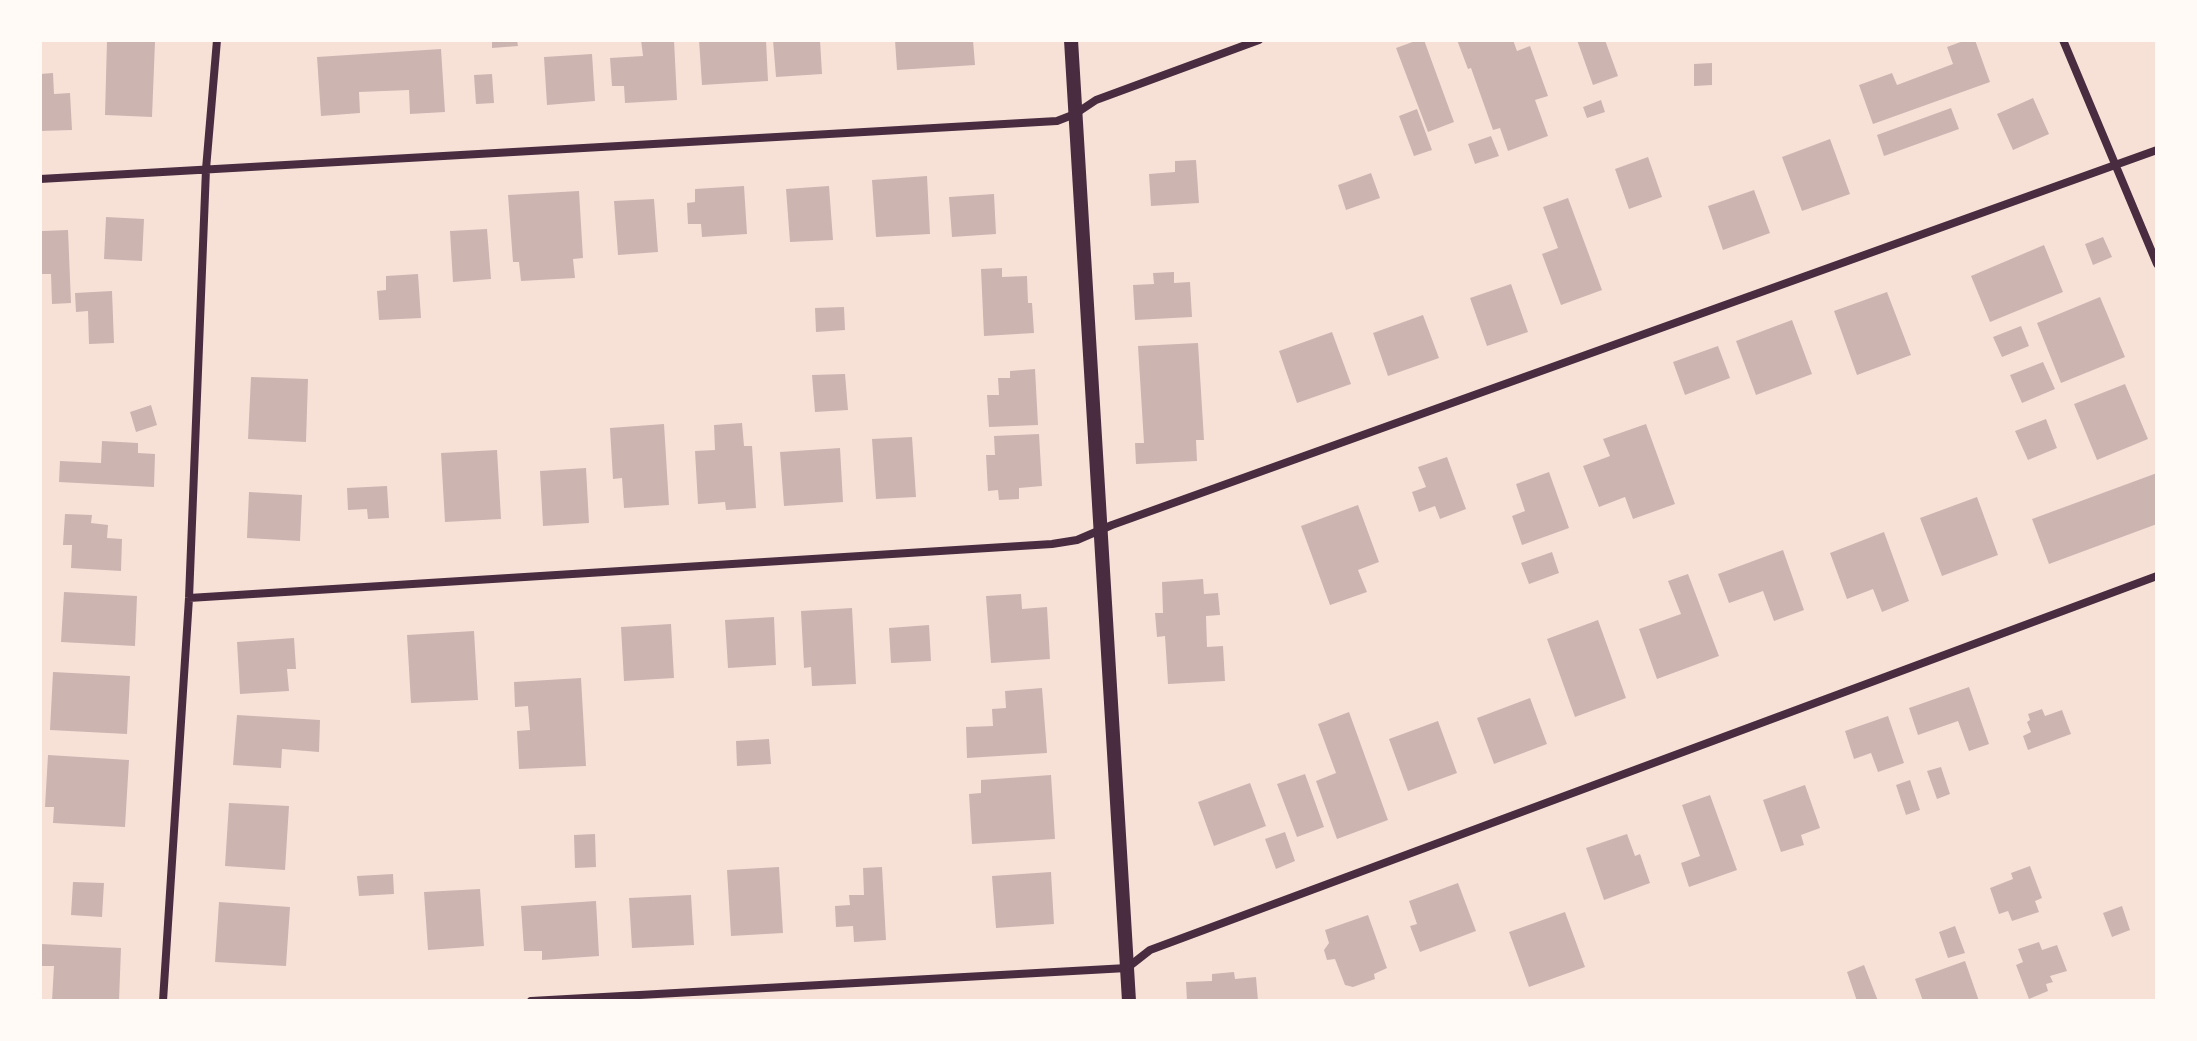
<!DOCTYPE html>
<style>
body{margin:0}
#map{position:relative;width:2197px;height:1041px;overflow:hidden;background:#f7e1d7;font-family:Montserrat,sans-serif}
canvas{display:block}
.frame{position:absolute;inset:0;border:42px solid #fffaf5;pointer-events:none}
</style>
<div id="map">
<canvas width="2197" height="1041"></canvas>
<div class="frame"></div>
</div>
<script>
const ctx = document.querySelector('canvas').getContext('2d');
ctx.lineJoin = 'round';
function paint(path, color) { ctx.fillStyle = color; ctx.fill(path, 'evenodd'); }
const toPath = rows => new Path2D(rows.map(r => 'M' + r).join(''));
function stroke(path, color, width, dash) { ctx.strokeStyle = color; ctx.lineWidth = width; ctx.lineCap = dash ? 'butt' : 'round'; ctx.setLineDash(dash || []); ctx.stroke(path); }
const building = toPath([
 [107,40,155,42,152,117,105,115],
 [492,40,517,40,518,46,492,48],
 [641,40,674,40,677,100,625,103,624,86,612,86,610,58,643,56],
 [699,40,766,40,768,81,702,85],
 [773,40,820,40,822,74,776,77],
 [895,40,973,40,975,65,897,70],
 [1418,40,1424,40,1454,122,1428,132,1396,48],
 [1457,40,1513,40,1517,51,1530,46,1548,96,1535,100,1548,136,1508,151,1500,128,1493,130,1471,68,1468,69],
 [1577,40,1605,40,1618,76,1593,85],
 [1966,40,1975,40,1990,82,1873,124,1859,85,1892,73,1897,85,1953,64,1947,47],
 [441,49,445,112,410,114,409,90,359,92,360,113,321,116,317,57],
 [592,54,595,101,547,105,544,57],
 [1712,63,1712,85,1694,86,1694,64],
 [53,73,54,94,70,93,72,130,40,131,40,74],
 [492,74,494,103,476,104,474,75],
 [2033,98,2049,134,2013,150,1997,114],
 [1601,100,1605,112,1587,118,1583,107],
 [1951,108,1959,129,1884,156,1877,135],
 [1417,109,1432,150,1414,156,1399,116],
 [1491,136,1499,156,1475,164,1468,144],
 [1830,139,1850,194,1802,211,1782,157],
 [1648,157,1662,197,1629,209,1615,169],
 [1196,160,1199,203,1151,206,1149,174,1175,172,1175,161],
 [1371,173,1380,198,1346,210,1338,185],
 [927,176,930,234,876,237,872,180],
 [744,186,747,234,702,237,701,224,688,224,687,203,695,202,695,189],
 [829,186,833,240,790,242,786,189],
 [1754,190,1770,233,1723,250,1708,206],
 [579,191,583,258,573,259,575,278,521,281,519,262,513,262,508,195],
 [994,194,996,234,952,237,949,197],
 [1568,198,1602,290,1561,305,1542,254,1558,248,1543,207],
 [654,199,658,252,618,255,614,201],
 [106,217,144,219,142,261,104,259],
 [487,229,491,279,453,282,450,231],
 [68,230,71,303,52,304,51,274,40,274,42,231],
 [2103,237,2112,257,2093,265,2085,244],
 [2044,245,2063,292,1990,322,1971,276],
 [1002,268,1002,277,1027,276,1028,303,1032,303,1034,333,984,336,981,269],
 [1174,272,1174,283,1190,282,1192,317,1135,320,1133,285,1154,284,1153,273],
 [418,274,421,318,379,320,377,291,386,290,386,276],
 [1511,284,1528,332,1487,346,1470,298],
 [112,291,114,343,89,344,88,311,76,312,75,293],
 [1887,292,1911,355,1857,375,1834,311],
 [2100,297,2125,357,2061,383,2037,323],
 [844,307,845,330,816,332,815,308],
 [1423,315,1439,358,1388,376,1373,333],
 [1792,320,1812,374,1756,395,1736,341],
 [2021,326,2029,346,2002,357,1993,337],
 [1332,332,1351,384,1297,403,1279,351],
 [1198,343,1204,440,1196,440,1197,461,1136,464,1135,443,1144,443,1138,346],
 [1718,346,1730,378,1685,395,1673,362],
 [2043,362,2055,389,2022,403,2010,375],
 [1035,369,1038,425,989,427,987,395,999,395,998,378,1010,378,1010,371],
 [845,374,848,410,815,412,812,375],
 [251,377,308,379,306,442,248,439],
 [2125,384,2148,439,2097,460,2074,404],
 [151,405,157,425,136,432,130,412],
 [2046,419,2057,448,2028,460,2015,431],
 [742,423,744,446,752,446,756,508,726,510,725,502,698,504,695,451,715,450,714,425],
 [664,424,669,505,624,508,622,478,613,479,610,428],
 [1646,424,1675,504,1633,519,1625,497,1599,507,1583,466,1610,456,1603,439],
 [1039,434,1042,486,1019,488,1019,499,999,500,998,490,988,491,986,455,995,455,994,436],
 [912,437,916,497,876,499,872,439],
 [102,441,138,443,138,453,155,454,154,487,59,482,60,461,101,463],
 [840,448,843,502,784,506,780,452],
 [497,450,501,519,445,522,441,453],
 [1447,457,1466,509,1440,519,1435,506,1419,512,1412,492,1426,487,1418,467],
 [586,468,589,523,543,526,540,471],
 [1549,472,1569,528,1522,545,1512,516,1525,511,1516,484],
 [2157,473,2157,524,2049,564,2032,519],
 [387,486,389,518,368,519,367,509,348,510,347,488],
 [249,492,302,495,300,541,247,538],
 [1977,497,1998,555,1942,576,1920,518],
 [1358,505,1379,562,1358,570,1367,592,1330,605,1301,526],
 [65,514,92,515,91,523,108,525,107,538,122,539,121,571,71,568,72,545,63,545],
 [1884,532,1909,601,1882,612,1873,589,1847,599,1830,553],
 [1783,550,1804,610,1774,621,1763,591,1729,603,1718,574],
 [1552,552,1559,573,1529,584,1521,563],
 [1688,574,1719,656,1657,679,1639,629,1681,614,1668,581],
 [1203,579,1204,594,1218,593,1220,615,1206,616,1207,647,1223,646,1225,681,1168,684,1165,636,1157,637,1155,613,1163,613,1162,582],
 [64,592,137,596,135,646,61,642],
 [1021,594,1022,609,1047,607,1050,659,991,663,986,596],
 [852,608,856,684,812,686,811,667,804,668,801,611],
 [774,617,776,665,728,668,725,620],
 [1598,620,1626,698,1575,717,1547,639],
 [671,624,674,678,624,681,621,627],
 [929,625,931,661,891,663,889,628],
 [474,631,478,700,411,703,407,635],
 [294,638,296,669,287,669,289,691,240,694,237,642],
 [53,672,130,676,127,734,50,730],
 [581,678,586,766,519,769,517,731,530,730,528,706,515,707,514,682],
 [1969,687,1989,744,1969,751,1958,721,1918,735,1909,708],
 [1042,688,1047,753,967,758,966,727,993,726,992,709,1006,708,1005,691],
 [1530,698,1547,744,1494,764,1477,718],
 [2042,709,2045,716,2062,710,2071,734,2028,750,2023,736,2031,732,2027,722,2030,720,2028,714],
 [1349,712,1388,820,1337,839,1316,781,1336,773,1318,724],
 [237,715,320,720,319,752,282,749,281,768,233,765],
 [1888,716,1904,763,1878,772,1871,753,1854,759,1845,731],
 [1438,721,1457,773,1408,791,1389,739],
 [769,739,771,764,737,766,736,741],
 [48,755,129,760,125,827,53,823,54,807,45,807],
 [1941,767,1950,794,1937,799,1927,771],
 [1305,774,1324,827,1297,837,1277,784],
 [1051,775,1055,839,972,844,969,794,981,793,981,780],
 [1910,780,1920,810,1906,815,1896,785],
 [1250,783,1266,826,1214,846,1198,802],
 [1805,785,1820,828,1801,835,1804,845,1781,852,1763,800],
 [1710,795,1737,870,1689,887,1681,863,1700,856,1682,805],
 [229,803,289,806,285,870,225,866],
 [1285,832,1295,861,1276,869,1265,839],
 [595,834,596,867,575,868,574,835],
 [1627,834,1635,856,1640,854,1650,883,1604,900,1586,848],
 [2030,866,2042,898,2035,901,2039,912,2012,921,2008,911,1999,914,1990,888,2013,879,2011,873],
 [779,867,783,933,731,936,727,870],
 [882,867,886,940,854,942,853,926,836,927,835,906,850,905,849,895,864,895,863,868],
 [1051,872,1054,924,996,928,992,876],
 [393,874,394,894,359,896,357,876],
 [73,882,104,883,102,917,71,915],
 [1458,883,1476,931,1420,952,1410,926,1417,924,1409,901],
 [480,889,484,946,428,950,424,892],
 [691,895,694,945,632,948,629,898],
 [596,901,599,956,542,960,542,951,524,951,521,906],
 [219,902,290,907,286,966,215,962],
 [2122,906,2130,930,2112,937,2103,913],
 [1565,912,1585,967,1529,987,1509,932],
 [1368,915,1387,968,1374,974,1375,979,1353,987,1345,985,1335,959,1327,960,1324,950,1329,943,1325,930],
 [1955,926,1965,953,1948,958,1939,932],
 [2039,942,2042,950,2057,945,2067,971,2050,976,2053,982,2046,984,2048,991,2029,999,2016,965,2023,962,2018,949],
 [41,944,121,948,119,1001,52,1001,54,966,40,966],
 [1965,961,1979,1001,1923,1001,1915,979],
 [1864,965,1878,1001,1857,1001,1847,972],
 [1234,972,1235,979,1256,977,1258,1001,1187,1001,1186,982,1212,981,1212,974]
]);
const minor = toPath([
 [2063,40,2157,264],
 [40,179,1057,121,1075,114,1096,100,1259,40],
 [189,598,1052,544,1077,540,1112,525,2157,150],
 [163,1001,189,598,206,169,217,40],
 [531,1001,1127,968,1150,950,2157,576]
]);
const tertiary = toPath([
 [1071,40,1129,1001]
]);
paint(building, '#ccb4b1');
stroke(minor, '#4a2c40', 8);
stroke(tertiary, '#4a2c40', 14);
</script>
